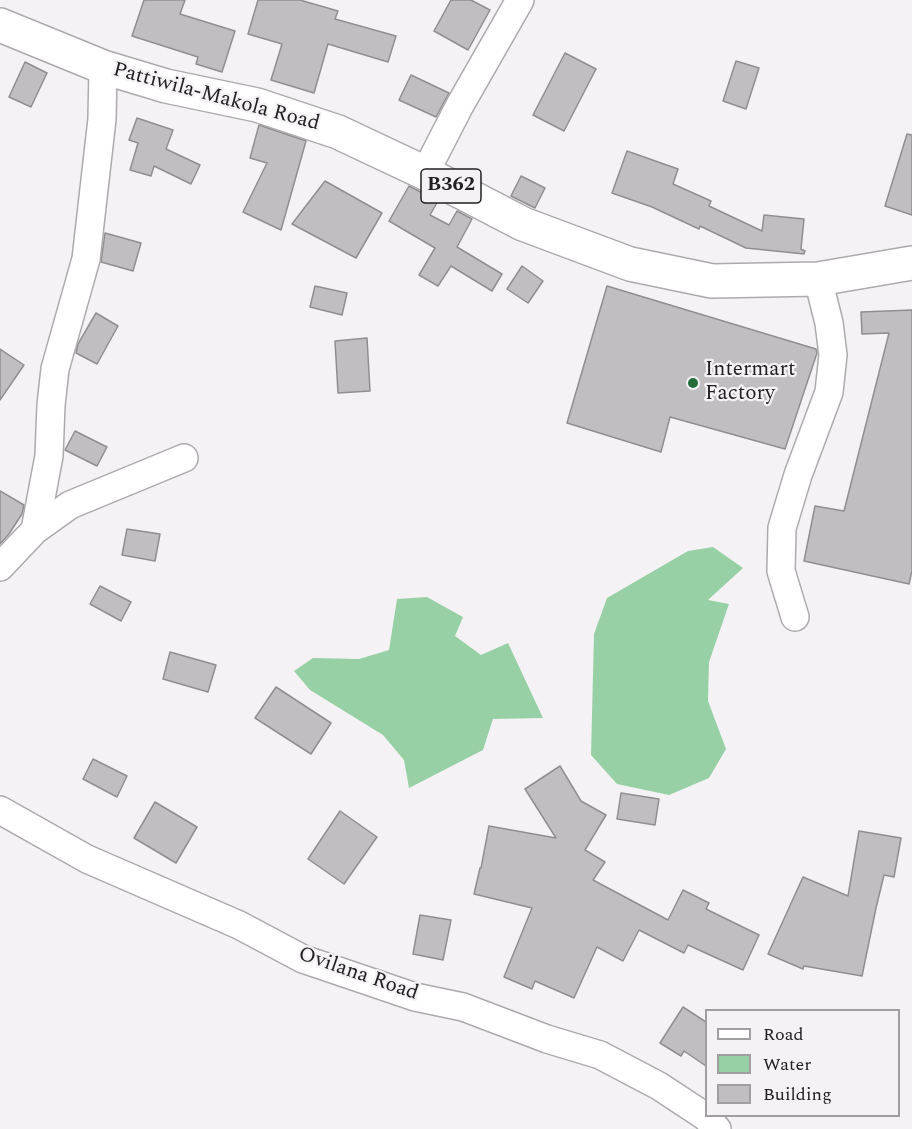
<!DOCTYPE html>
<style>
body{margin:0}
#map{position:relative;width:912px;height:1129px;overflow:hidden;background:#f5f2f5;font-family:Spectral,serif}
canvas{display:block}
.legend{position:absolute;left:705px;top:1009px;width:195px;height:108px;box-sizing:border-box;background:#f5f2f5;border:2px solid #a09ea0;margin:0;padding:8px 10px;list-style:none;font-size:18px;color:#212021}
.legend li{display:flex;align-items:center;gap:12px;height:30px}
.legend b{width:30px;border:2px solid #a09ea0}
</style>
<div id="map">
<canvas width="912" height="1129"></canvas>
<ul class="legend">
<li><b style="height:8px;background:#fff"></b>Road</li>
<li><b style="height:16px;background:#97d0a4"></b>Water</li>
<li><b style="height:16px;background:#c1bec1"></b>Building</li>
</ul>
</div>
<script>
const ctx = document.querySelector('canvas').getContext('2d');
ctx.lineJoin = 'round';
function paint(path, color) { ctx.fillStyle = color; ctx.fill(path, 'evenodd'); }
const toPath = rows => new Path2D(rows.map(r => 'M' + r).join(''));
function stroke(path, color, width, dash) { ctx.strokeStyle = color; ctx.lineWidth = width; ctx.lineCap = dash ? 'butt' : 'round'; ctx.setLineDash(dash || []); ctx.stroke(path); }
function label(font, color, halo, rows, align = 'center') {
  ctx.font = font + ' Spectral,serif'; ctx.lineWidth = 4.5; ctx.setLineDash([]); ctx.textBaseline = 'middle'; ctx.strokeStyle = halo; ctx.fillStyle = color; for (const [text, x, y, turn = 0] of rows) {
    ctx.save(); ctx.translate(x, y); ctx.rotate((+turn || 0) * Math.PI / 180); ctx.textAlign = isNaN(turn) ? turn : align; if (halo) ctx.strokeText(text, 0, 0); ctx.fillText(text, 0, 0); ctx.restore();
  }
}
const water = toPath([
 [713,547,743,568,708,600,729,604,709,662,708,701,726,749,709,778,669,795,617,784,591,755,594,634,607,598,688,551],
 [427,597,463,617,455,636,481,655,508,643,543,718,493,719,483,750,409,788,404,760,383,735,310,690,294,671,313,658,359,659,389,650,397,599]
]);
const building = toPath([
 [144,0,185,0,180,14,235,31,222,72,196,64,198,57,132,36,144,0],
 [258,0,300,0,338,11,335,19,396,36,388,62,328,44,314,93,271,80,282,44,248,34,258,0],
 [451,0,471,0,490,10,468,50,434,31,451,0],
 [565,53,596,69,564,131,533,115,565,53],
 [736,61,759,68,746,109,723,101,736,61],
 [25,62,47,73,31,107,9,97,25,62],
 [411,75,449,93,436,117,399,100,411,75],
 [137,118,173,130,166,149,200,165,191,184,154,166,151,176,130,170,138,143,129,140,137,118],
 [259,125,306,141,281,230,243,212,267,163,250,158,259,125],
 [907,134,912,135,912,215,885,206,907,134],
 [627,151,678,169,673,184,711,201,709,206,762,231,764,215,804,219,801,249,805,251,804,254,746,248,700,226,699,229,652,207,612,193,627,151],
 [521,176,545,188,535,208,511,196,521,176],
 [325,181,382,213,356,258,292,224,325,181],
 [409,186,438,201,430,215,449,225,457,211,472,219,457,247,502,274,492,291,451,266,438,286,419,275,435,248,389,221,409,186],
 [105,233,141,243,133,271,101,262,105,233],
 [522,266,543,281,528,303,507,289,522,266],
 [315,286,347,293,342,315,310,307,315,286],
 [607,286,816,349,817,353,785,449,670,417,661,452,567,423,607,286],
 [912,310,912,571,909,584,804,561,815,506,844,511,889,333,862,334,861,312,912,310],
 [96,313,118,326,97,364,76,353,78,344,96,313],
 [367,338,370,391,338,393,335,341,367,338],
 [0,349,24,365,0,400,0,349],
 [75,431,107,447,97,466,65,450,75,431],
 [0,491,24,505,22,514,9,534,0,544,0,491],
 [127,529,160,534,155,561,122,555,127,529],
 [100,586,131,602,121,621,90,604,100,586],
 [170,652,216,665,208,692,163,679,170,652],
 [276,687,331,723,311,754,255,718,276,687],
 [93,759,127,776,117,797,83,779,93,759],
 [560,766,581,801,606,815,585,850,605,862,593,880,668,920,683,890,709,903,706,909,759,935,743,970,688,945,684,953,639,930,623,961,597,947,574,998,535,981,532,989,504,977,532,908,474,894,480,868,481,868,489,826,556,838,525,789,560,766],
 [621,793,659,799,655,825,617,819,621,793],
 [155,802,197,827,176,863,134,838,155,802],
 [340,811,377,837,344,884,308,859,340,811],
 [859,831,901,838,894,877,884,875,876,908,862,976,804,966,803,969,768,954,803,877,848,896,859,831],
 [420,915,451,920,443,960,413,954,420,915],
 [683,1007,706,1022,706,1066,684,1051,681,1056,660,1043,683,1007]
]);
const minor = toPath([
 [425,173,460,105,520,0],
 [35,530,49,456,51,405,55,369,86,259,102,119,103,67],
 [0,567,35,530,70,505,184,458],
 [795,617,781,571,782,528,798,475,829,392,833,355,829,323,818,279],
 [0,810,87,859,239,925,303,959,415,997,463,1007,547,1039,600,1055,659,1086,706,1117,717,1129]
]);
const major = toPath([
 [0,25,103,67,166,86,257,105,338,132,425,173,523,224,630,264,712,281,818,279,912,263]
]);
const markers = [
 [693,383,6,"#226d3b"]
];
const shields = [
 [451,186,60]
];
const shieldNames = [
 ["B362",451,186]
];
const streetNames = [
 ["Pattiwila-Makola Road",216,98,15],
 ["Ovilana Road",358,975,19]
];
const poiNames = [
 ["Intermart",705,371],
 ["Factory",705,395]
];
paint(water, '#97d0a4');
paint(building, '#c1bec1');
stroke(building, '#918e90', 1.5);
stroke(minor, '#adaaad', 30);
stroke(major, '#adaaad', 36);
stroke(minor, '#fff', 27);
stroke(major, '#fff', 33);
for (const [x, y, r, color] of markers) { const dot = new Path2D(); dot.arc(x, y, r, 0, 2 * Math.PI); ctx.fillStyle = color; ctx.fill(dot); stroke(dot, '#f5f2f5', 2); }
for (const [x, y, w] of shields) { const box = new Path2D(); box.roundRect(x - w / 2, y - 17, w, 34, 4.5); ctx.fillStyle = '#f5f2f5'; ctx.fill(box); stroke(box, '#212021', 1.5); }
label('bold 20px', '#212021', null, shieldNames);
label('21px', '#212021', '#f5f2f5', streetNames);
label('21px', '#212021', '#f5f2f5', poiNames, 'left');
</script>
